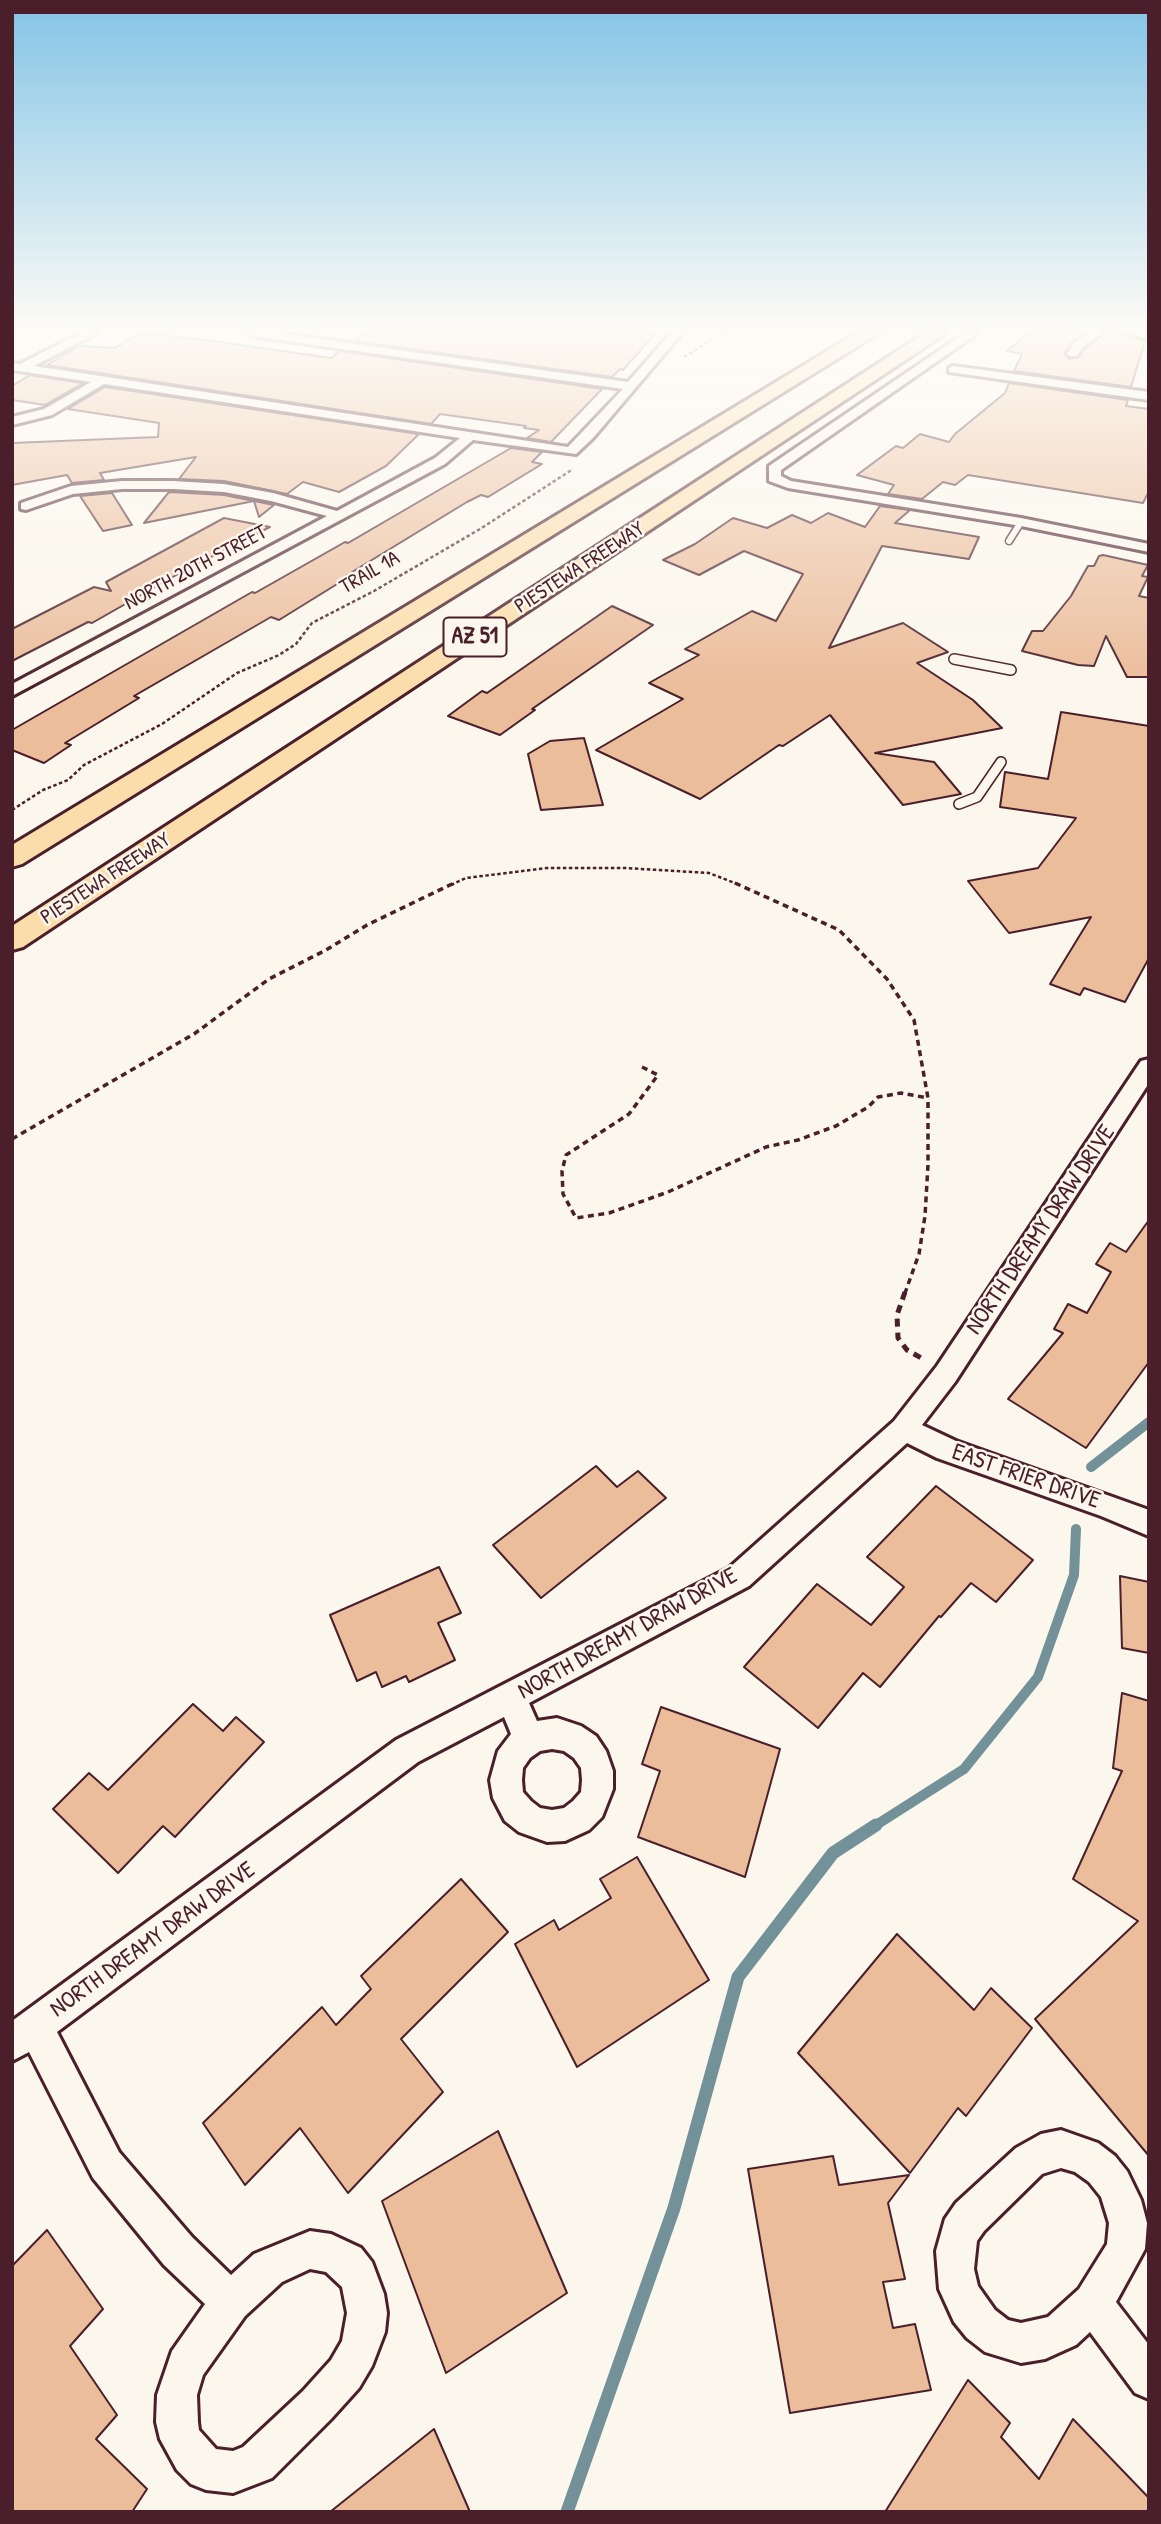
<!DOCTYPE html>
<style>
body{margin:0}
#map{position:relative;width:1161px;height:2524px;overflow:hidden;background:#fbf7ec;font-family:"Patrick Hand",sans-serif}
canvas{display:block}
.frame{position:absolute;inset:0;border:14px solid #4a1f2b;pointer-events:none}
</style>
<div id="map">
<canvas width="1161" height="2524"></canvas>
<div class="frame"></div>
</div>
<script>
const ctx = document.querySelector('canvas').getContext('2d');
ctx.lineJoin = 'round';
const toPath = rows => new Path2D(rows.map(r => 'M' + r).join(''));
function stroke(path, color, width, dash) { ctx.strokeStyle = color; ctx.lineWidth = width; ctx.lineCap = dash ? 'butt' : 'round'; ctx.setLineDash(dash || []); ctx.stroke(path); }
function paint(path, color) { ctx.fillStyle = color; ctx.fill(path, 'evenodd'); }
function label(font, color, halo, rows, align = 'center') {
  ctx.font = font + ' "Patrick Hand",sans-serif'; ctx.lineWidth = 5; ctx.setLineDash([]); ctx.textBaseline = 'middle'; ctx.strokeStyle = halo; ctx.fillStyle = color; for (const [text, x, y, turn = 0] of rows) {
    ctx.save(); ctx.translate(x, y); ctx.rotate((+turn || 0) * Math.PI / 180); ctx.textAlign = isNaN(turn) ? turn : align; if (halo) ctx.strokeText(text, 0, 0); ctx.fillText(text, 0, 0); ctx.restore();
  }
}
const streamFar1 = toPath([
 [1091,1467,1149,1422],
 [873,1827,964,1769,1038,1677,1074,1575,1076,1529]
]);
const stream = toPath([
 [567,2512,674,2208,738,1977,833,1853,876,1825]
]);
const building = toPath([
 [139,333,206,340,331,358,340,351,602,389,551,442,527,438,539,430,524,428,526,426,440,414,431,424,47,365,79,346,116,348,139,333],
 [365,333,656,333,623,370,620,369,612,377,354,341,365,333],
 [1029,333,1084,333,1073,341,1065,353,1069,359,1079,357,1085,349,1105,333,1119,333,1145,341,1131,387,1014,371,1022,354,1007,351,1029,333],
 [30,375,83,383,45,405,12,400,12,386,30,375],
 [1009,383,1128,400,1126,406,1149,409,1149,491,1143,503,968,475,955,485,943,482,922,499,888,494,894,485,857,475,896,446,903,448,920,434,949,442,955,434,1005,393,1009,383],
 [105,387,419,434,386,466,339,492,303,482,287,494,224,481,179,479,196,457,100,473,104,480,72,483,67,475,12,485,12,443,158,437,159,423,68,409,105,387],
 [511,448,542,452,532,462,542,464,488,497,481,495,467,502,339,580,342,581,279,620,271,617,134,696,139,698,65,743,71,745,44,763,12,750,12,730,252,592,255,593,345,542,348,543,511,448],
 [169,492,224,495,274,505,259,517,254,501,144,523,169,492],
 [112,493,132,525,103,531,80,496,112,493],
 [880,506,910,510,895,523,979,537,969,559,882,546,829,648,903,623,948,652,917,663,973,700,1002,728,875,753,934,762,961,794,903,805,830,715,783,746,779,745,700,799,596,750,683,699,649,683,699,655,685,649,752,611,776,621,803,574,744,551,699,575,663,560,695,544,733,518,767,528,792,515,811,523,828,513,865,527,880,506],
 [224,518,270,527,187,569,92,623,88,622,12,661,12,629,94,587,111,591,106,582,224,518],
 [1103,555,1148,565,1142,576,1148,577,1139,596,1149,598,1149,677,1127,677,1106,636,1094,666,1078,665,1022,651,1032,631,1043,631,1071,596,1088,566,1094,566,1099,556,1103,555],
 [612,606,653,625,532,709,535,710,500,735,448,716,482,691,487,693,612,606],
 [1061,712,1149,726,1149,958,1125,1002,1084,988,1080,995,1050,984,1091,917,1009,933,968,881,1038,868,1076,818,1000,807,1005,772,1048,779,1061,712],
 [584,738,603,805,541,810,528,754,550,741,584,738],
 [1149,1220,1149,1362,1086,1448,1008,1399,1063,1333,1054,1329,1068,1304,1087,1313,1111,1272,1096,1264,1110,1243,1126,1252,1149,1220],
 [596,1466,617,1487,638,1471,666,1498,541,1598,493,1545,596,1466],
 [936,1486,1033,1560,996,1602,971,1583,941,1617,939,1616,880,1687,863,1673,818,1728,744,1667,817,1584,871,1625,904,1587,867,1557,936,1486],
 [439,1567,461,1613,438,1623,455,1660,409,1682,406,1676,382,1687,376,1672,357,1681,330,1615,439,1567],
 [1120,1576,1149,1582,1149,1653,1122,1648,1120,1576],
 [1122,1693,1149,1701,1149,2156,1035,2019,1138,1921,1073,1879,1122,1771,1113,1768,1122,1693],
 [193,1704,223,1731,236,1717,264,1742,175,1837,163,1826,118,1873,53,1809,89,1773,108,1790,193,1704],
 [661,1707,780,1749,745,1877,638,1837,660,1771,642,1764,661,1707],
 [637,1857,709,1980,577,2067,515,1944,554,1920,559,1930,611,1898,600,1879,637,1857],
 [461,1879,508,1932,401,2039,443,2092,348,2193,300,2128,245,2185,203,2123,322,2007,336,2025,371,1989,361,1976,461,1879],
 [897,1934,974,2010,991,1988,1032,2028,966,2116,958,2108,910,2173,798,2053,897,1934],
 [498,2131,567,2293,446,2373,382,2201,498,2131],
 [833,2156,839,2185,909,2175,888,2203,905,2279,883,2282,893,2328,915,2324,931,2390,790,2413,748,2169,833,2156],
 [47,2230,103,2309,70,2346,117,2415,96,2439,147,2489,132,2512,12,2512,12,2266,47,2230],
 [968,2380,1010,2423,1001,2437,1039,2479,1073,2419,1149,2498,1149,2512,885,2512,968,2380],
 [434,2429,470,2512,330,2512,434,2429]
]);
const pathFar2 = toPath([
 [684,357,722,333],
 [12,810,43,790,68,780,84,765,162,724,237,673,279,655,296,644,312,623,374,591,480,529,573,469],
 [451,885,466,878,547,868,625,868,709,873,740,885]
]);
const pathFar1 = toPath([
 [735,883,839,930,887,979,914,1020,928,1098,928,1165,925,1216,919,1254,905,1293],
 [642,1067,658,1075,629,1114,566,1155,562,1171,563,1194,576,1218,609,1213,668,1192,766,1147,798,1140,836,1126,868,1107,878,1097,901,1093,928,1098],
 [12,1139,194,1034,269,979,326,950,367,925,454,883]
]);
const path = toPath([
 [905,1292,897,1315,898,1338,907,1350,925,1360]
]);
const laneFar1 = toPath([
 [1009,541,1021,522]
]);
const lane = toPath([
 [954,659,1011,670],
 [959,804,977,797,1001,762]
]);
const street = toPath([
 [81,333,97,333,34,366,568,447,623,389,252,336,247,333,277,333,628,382,671,333,682,333,593,438,576,454,473,440,445,464,12,696,12,684,327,516,271,501,224,492,173,489,122,489,73,494,26,510,21,509,21,503,71,486,122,481,173,481,224,484,273,493,337,511,435,458,460,438,104,384,52,415,12,425,12,417,44,409,91,382,12,370,12,363,20,364,81,333],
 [965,333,978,333,781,470,781,476,791,481,1021,518,1149,544,1149,552,1021,526,788,488,769,481,769,466,965,333],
 [1089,333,1102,333,1083,347,1077,356,1069,356,1067,354,1074,343,1089,333],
 [1134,333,1149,333,1149,339,1135,335,1134,333],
 [953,366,1149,392,1149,400,949,372,949,368,953,366],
 [1149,1059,1149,1083,955,1382,922,1425,956,1441,1149,1510,1149,1536,1101,1516,937,1458,907,1443,749,1586,529,1703,537,1721,557,1718,581,1726,596,1736,606,1751,613,1771,613,1789,602,1817,589,1830,565,1841,547,1842,519,1832,505,1821,493,1798,490,1780,498,1751,511,1734,504,1717,418,1762,57,2032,119,2152,192,2237,231,2275,254,2254,310,2231,331,2234,361,2248,372,2262,384,2294,387,2313,385,2332,372,2366,359,2388,331,2419,272,2478,233,2493,206,2490,191,2484,177,2470,160,2439,156,2422,157,2395,172,2351,205,2304,164,2265,93,2178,29,2052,12,2061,12,2021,396,1740,729,1568,894,1421,937,1366,1141,1061,1149,1059],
 [552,1749,564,1751,574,1758,581,1768,582,1780,581,1792,573,1801,564,1808,552,1810,540,1808,531,1801,523,1792,522,1780,523,1768,530,1758,540,1751,552,1749],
 [310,2269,326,2272,342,2287,347,2313,342,2341,331,2360,303,2391,243,2447,233,2451,216,2449,199,2430,198,2422,197,2395,203,2375,245,2316,282,2282,310,2269],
 [1061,2130,1098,2143,1115,2156,1127,2171,1141,2200,1147,2223,1145,2249,1116,2302,1149,2345,1149,2399,1135,2393,1090,2332,1076,2345,1045,2359,1021,2363,985,2352,967,2338,954,2322,939,2289,936,2251,945,2219,956,2203,1016,2148,1041,2134,1061,2130],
 [1061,2168,1075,2172,1089,2182,1101,2197,1109,2223,1107,2244,1079,2289,1048,2317,1021,2323,1008,2320,995,2310,978,2286,974,2269,977,2241,984,2231,1042,2174,1061,2168]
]);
const highway = toPath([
 [857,333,879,333,22,864,12,867,12,845,857,333],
 [925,333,946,333,23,947,12,950,12,926,925,333]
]);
const farStreetnames = [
 ["NORTH 20TH STREET",196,568,-28],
 ["PIESTEWA FREEWAY",580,568,-33],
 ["TRAIL 1A",370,573,-30],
 ["PIESTEWA FREEWAY",106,879,-33]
];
const shields = [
 [475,637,63]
];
const shieldNames = [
 ["AZ 51",475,637]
];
const streetNames = [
 ["NORTH DREAMY DRAW DRIVE",1041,1230,-56],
 ["EAST FRIER DRIVE",1026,1477,19],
 ["NORTH DREAMY DRAW DRIVE",628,1634,-29],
 ["NORTH DREAMY DRAW DRIVE",153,1940,-36]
];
stroke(streamFar1, '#729199', 10);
stroke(stream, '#729199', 13);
paint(building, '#ebbd9b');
stroke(building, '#4a1f2b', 2);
stroke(laneFar1, '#4a1f2b', 9);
stroke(lane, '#4a1f2b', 12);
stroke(street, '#4a1f2b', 6);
stroke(highway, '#4a1f2b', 6);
stroke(pathFar2, '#4a1f2b', 2.5, [3.5, 2.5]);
stroke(pathFar1, '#4a1f2b', 3.5, [6, 4.5]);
stroke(path, '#4a1f2b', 5, [8, 6]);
stroke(laneFar1, '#fbf7ec', 6);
stroke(lane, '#fbf7ec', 9);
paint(street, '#fbf7ec');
paint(highway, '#fbddab');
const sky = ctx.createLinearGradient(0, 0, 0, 687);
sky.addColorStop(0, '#83c4e6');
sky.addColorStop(0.48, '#fdfbf6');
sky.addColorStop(1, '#fdfbf600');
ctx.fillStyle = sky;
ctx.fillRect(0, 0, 1161, 687);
label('21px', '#4a1f2b', '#fbf7ec', farStreetnames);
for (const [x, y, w] of shields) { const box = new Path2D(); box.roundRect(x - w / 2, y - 19.5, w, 39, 5); ctx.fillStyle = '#fbf7ec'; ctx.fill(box); stroke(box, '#4a1f2b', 2); }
label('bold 23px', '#4a1f2b', null, shieldNames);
label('24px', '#4a1f2b', '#fbf7ec', streetNames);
</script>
